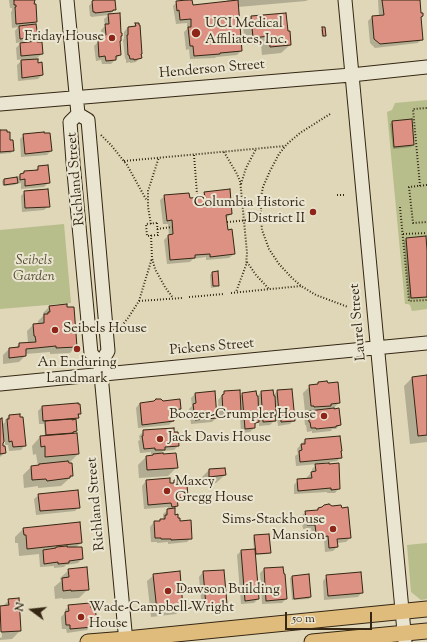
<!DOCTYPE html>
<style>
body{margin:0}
#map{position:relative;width:427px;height:642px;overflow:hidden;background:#dfd7b8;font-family:"Sorts Mill Goudy",serif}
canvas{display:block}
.north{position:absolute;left:12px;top:590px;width:40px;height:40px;-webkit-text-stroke:3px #eae5d1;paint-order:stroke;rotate:285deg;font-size:11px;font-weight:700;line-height:16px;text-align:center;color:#352713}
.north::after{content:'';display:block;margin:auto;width:14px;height:18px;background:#352713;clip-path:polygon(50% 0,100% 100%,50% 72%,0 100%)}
.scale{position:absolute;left:285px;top:612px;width:87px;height:18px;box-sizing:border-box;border:2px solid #352713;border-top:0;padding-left:5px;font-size:12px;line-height:14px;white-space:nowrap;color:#352713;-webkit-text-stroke:3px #eae5d1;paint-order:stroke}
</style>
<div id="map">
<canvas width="427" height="642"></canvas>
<div class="north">N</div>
<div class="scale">50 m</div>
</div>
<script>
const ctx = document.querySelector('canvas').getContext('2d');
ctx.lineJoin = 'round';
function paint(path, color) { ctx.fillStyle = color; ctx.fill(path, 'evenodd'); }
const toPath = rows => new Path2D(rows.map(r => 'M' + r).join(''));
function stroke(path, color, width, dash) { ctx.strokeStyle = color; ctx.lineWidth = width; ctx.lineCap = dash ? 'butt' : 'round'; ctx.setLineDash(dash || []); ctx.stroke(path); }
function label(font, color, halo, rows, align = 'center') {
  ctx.font = font + ' "Sorts Mill Goudy",serif'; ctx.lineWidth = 4; ctx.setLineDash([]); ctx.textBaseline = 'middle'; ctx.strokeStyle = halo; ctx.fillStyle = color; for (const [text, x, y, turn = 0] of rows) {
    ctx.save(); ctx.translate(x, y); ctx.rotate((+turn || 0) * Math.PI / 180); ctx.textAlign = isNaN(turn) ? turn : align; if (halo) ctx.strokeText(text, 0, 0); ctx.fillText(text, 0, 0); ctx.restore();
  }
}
const green = toPath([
 [427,100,427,309,412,311,410,305,408,304,405,304,387,112,392,110,395,103],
 [64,224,71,303,0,309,0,230],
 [427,543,427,599,421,600,411,592,407,545]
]);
const shadow = toPath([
 [9,0,33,0,36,22,33,25,37,37,31,43,42,54,37,58,37,64,42,75,38,79,18,81,17,65,23,59,17,60,16,48,22,42,16,43,15,31,18,27,12,28,11,12,12,11,12,8,10,8],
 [104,0,111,0,115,9,109,15,119,42,120,55,111,64,102,64,101,60,96,61,94,46,102,38,101,30,105,26,104,19,109,15,91,17,91,16,90,16,89,6,93,1],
 [227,0,308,0,306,1,238,7,241,51,237,55,216,57,215,58,190,59,189,49,186,50,184,32,187,29,187,23,176,24,173,6,177,2,192,6,227,2],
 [378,0,419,0,420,14,422,16,420,18,422,39,418,43,375,48,370,43,368,21,372,17,379,17],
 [251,17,290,45,281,53,262,55,261,44,245,45,243,26],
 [136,24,141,54,140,55,141,57,136,62,130,63,130,62,126,63,126,59,125,59,123,40,124,38,124,32,128,27,133,27],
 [323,28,325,35,323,37,322,37,321,30],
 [411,120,413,145,411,147,393,149,390,124,392,122],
 [0,131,10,141,12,151,11,153,0,154],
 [24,135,51,151,47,155,21,157,20,139],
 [39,167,48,183,44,187,21,189,21,183,16,184,15,185,3,186,2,181,4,179,16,178,24,172,34,171],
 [25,192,49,206,44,210,22,212,21,196],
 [205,193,231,214,226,218,227,231,234,254,229,258,206,260,206,257,193,259,190,262,167,264,164,240,169,235,168,224,163,224,160,200,165,196,189,199,201,198,200,197],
 [406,239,427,258,427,298,409,299,404,241],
 [217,272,218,285,216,287,211,288,210,275,212,273],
 [49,307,76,346,70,353,50,354,50,352,25,354,25,356,19,362,3,364,3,355,9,349,15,349,19,344,28,343,27,331,33,325,38,324,38,321,43,316,43,313],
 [427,376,427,442,410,444,404,386,412,378],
 [319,383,339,403,331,410,340,425,336,429,332,429,331,431,312,433,312,431,307,432,306,425,305,425,304,416,308,412,305,412,303,393,310,386,316,386],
 [277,391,294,420,290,424,278,426,277,418,274,418,274,421,270,425,259,426,259,421,254,426,254,428,250,432,241,433,240,415,235,419,227,420,227,418,221,419,221,416,219,416,218,400,225,392,239,397,243,394,256,398,261,392,273,396],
 [195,394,216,418,212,422,191,424,189,409,192,406,191,398],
 [155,402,180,409,176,413,173,413,173,421,169,425,138,428,136,408,140,403],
 [42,407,80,414,75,420,76,431,72,435,78,454,68,464,72,476,61,486,38,488,38,486,24,488,23,475,31,467,38,466,36,454,33,455,32,446,40,437,45,437,44,424,39,424,38,411],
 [9,416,25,445,21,450,9,451,8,445,5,445,5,441,2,444,5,453,0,457,0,420,2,425,5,422,5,420],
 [144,431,178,446,174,450,163,451,159,455,177,467,168,476,139,478,138,465,146,457,152,456,155,454,151,454,151,452,140,453,138,441,140,440,139,436],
 [305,440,340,451,341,457,337,461,323,463,324,464,339,488,335,493,327,493,327,492,294,494,294,485,298,480,307,480,307,477,312,472,312,469,317,464,296,466,295,456,298,454,297,449],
 [209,470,225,475,216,483,201,484,201,478],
 [146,481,169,484,172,484,174,481,178,487,187,496,183,500,176,501,177,506,174,509,174,516,191,538,187,542,168,544,168,542,157,543,157,542,151,542,150,527,154,522,158,522,163,518,163,514,168,510,168,507,144,509,142,486],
 [39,495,79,507,75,511,36,515,34,499],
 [319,508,350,538,346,542,337,543,337,547,333,551,325,552,324,540,317,540,317,536,312,536,311,528,303,529,301,516,306,512,316,511],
 [23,529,81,543,75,548,82,559,78,563,66,565,64,567,54,568,54,566,40,567,39,554,19,556,18,543,15,543,15,537],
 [255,536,270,552,268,554,255,555,258,599,254,603,241,604,237,555,241,551,254,550,253,538],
 [282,568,286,599,282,603,262,604,260,573,264,569],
 [69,570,88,589,79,598,63,599,62,598,55,599,54,587,61,581,60,578],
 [203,572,226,603,221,608,202,609,199,577],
 [154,575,182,608,176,614,151,617,147,581],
 [309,575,310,597,309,599,292,600,290,578,292,577],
 [327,576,362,592,358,597,324,600,323,581],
 [9,600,20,631,12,639,0,640,0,634,0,638,2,637,0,607,2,607],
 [69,606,96,621,87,630,67,633,66,629,62,629,61,617,65,613,65,610]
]);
const building = toPath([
 [14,0,35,0,34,4,36,4,37,22,16,24,15,7,16,7,16,5,14,5,14,0],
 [94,0,115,0,116,10,113,10,113,11,95,13,95,12,93,12,92,1,94,0],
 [187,0,192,0,193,5,238,0,242,51,220,53,220,54,194,56,193,46,190,46,188,27,191,27,191,19,180,20,179,10,177,11,176,1,187,0],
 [382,0,420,0,421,13,423,13,423,16,421,17,423,40,380,44,374,39,372,16,384,15,382,0],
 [120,13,121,33,122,33,122,36,121,36,121,41,120,41,121,55,116,56,116,60,106,61,105,56,99,57,98,41,103,40,103,36,106,35,105,24,109,24,108,14,120,13],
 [286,13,288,31,290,31,291,45,270,47,269,36,253,38,251,16,286,13],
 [135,23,139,23,139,25,140,25,142,54,141,54,142,58,134,60,134,59,130,59,129,55,128,55,127,35,128,35,128,27,136,26,135,23],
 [36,24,38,37,20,39,19,26,36,24],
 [322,27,325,27,326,36,323,36,322,27],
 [37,41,37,42,42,42,43,54,21,56,20,43,37,41],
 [38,59,38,63,42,62,43,75,22,78,21,60,38,59],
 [412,119,414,145,394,147,392,121,412,119],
 [0,130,7,130,7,132,10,132,10,140,13,140,14,151,0,152,0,130],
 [44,132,44,133,50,133,52,151,25,154,23,134,44,132],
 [48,165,50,183,25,186,25,179,20,180,20,174,24,173,24,171,38,170,38,166,48,165],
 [17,177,18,183,4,185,4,179,17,177],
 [48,189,50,207,25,208,24,191,48,189],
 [230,189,232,214,226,215,228,230,232,229,235,254,210,257,210,254,195,255,195,258,170,260,168,235,173,234,172,220,167,221,164,195,189,193,190,198,205,197,204,192,230,189],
 [426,236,427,250,427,297,411,298,406,238,426,236],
 [218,271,219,286,213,286,212,272,218,271],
 [67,304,67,307,74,307,77,347,56,348,56,346,26,349,26,356,9,358,9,348,19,347,19,343,36,342,35,336,34,336,33,324,44,323,44,314,48,314,48,312,50,312,49,306,67,304],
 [427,375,427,435,418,436,412,377,427,375],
 [327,381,328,383,338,382,340,403,331,404,331,406,314,407,314,406,311,406,309,385,318,384,318,382,327,381],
 [292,389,295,421,281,422,281,414,279,414,277,390,292,389],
 [240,390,241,411,240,411,241,416,231,416,231,415,225,415,225,412,223,412,222,395,224,394,224,391,240,390],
 [273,390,274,396,275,396,276,415,275,415,276,421,263,422,261,391,273,390],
 [215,391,217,418,195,420,193,404,196,403,195,393,215,391],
 [256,391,257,396,258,396,259,422,255,423,255,428,245,429,242,393,256,391],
 [156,399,161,399,163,401,180,399,181,409,173,410,174,421,142,425,140,403,154,401,156,399],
 [78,403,78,404,80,404,81,414,78,414,79,418,43,421,42,406,78,403],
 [334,408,334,409,339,408,341,425,336,426,336,427,316,429,316,428,311,428,310,422,309,422,308,411,334,408],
 [20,414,20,417,23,417,26,446,13,447,12,441,9,442,7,419,9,419,9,415,20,414],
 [2,418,4,442,3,443,3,446,5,446,6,453,0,454,0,419,2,418],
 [72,419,72,420,76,419,77,431,73,432,73,433,46,435,45,421,72,419],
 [174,428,174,432,178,432,179,446,165,447,165,450,155,450,155,448,144,449,142,436,143,436,143,430,174,428],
 [77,433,79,454,45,457,45,446,41,447,40,436,77,433],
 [340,436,342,451,341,451,342,458,300,462,299,451,302,450,301,444,305,444,305,439,340,436],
 [163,453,163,454,176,453,178,468,147,470,146,456,153,455,153,454,163,453],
 [68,461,69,463,72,463,73,476,70,476,70,478,47,481,46,479,32,480,31,466,39,465,39,464,68,461],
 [329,463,329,464,339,463,340,489,331,490,331,488,298,491,297,479,312,478,311,472,316,471,315,464,329,463],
 [225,468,226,475,209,477,209,469,225,468],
 [170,478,170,483,174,483,174,480,179,480,179,486,187,485,188,496,177,498,178,506,172,507,171,503,148,505,146,480,170,478],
 [78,490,80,508,40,511,38,494,78,490],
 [329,504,332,506,341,505,342,508,348,507,351,538,337,539,338,547,329,548,328,536,321,537,320,532,316,533,315,525,307,525,305,511,318,510,318,508,322,507,324,505,329,504],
 [175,508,175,515,178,514,178,518,180,518,180,521,191,520,192,539,171,540,171,539,161,539,161,538,155,538,154,521,160,521,160,519,165,519,165,515,167,515,167,509,175,508],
 [80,522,82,543,27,549,26,535,24,535,23,528,80,522],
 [269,534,271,553,256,554,254,535,269,534],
 [67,546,67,547,82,547,83,559,69,561,69,563,58,564,58,562,44,564,43,550,56,548,56,547,67,546],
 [255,549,259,599,245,601,241,550,255,549],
 [87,567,89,590,71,591,71,590,63,591,62,578,69,577,68,569,87,567],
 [283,567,284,574,285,574,287,599,266,601,264,568,283,567],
 [224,570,227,604,206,606,203,571,224,570],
 [180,571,183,608,157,611,153,574,180,571],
 [361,572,363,593,328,596,326,575,361,572],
 [309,574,311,597,294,599,292,576,309,574],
 [19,598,21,631,1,632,0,606,9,605,8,599,19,598],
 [90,603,91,608,95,608,97,622,92,622,93,627,70,629,70,625,66,625,65,612,69,611,68,605,90,603]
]);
const path = toPath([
 [330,114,300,133,287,144,279,154,270,171,263,187,261,197,261,219,262,230,269,249,279,264,292,278,301,286,316,295,348,307],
 [101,135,111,145,127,165,147,201],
 [224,152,237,174,240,181,241,189,247,253,246,265,236,292],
 [194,155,197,194],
 [124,161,285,146],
 [241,184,246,168,256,149],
 [427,185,409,187,413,223,427,222],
 [420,186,413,109,427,108],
 [337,195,346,195],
 [400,207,409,301,427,300],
 [227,222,261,219],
 [157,223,158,235,147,236,146,224,157,223],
 [151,224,148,207,148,191,159,157],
 [157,229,172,227],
 [403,234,427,233],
 [151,235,152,258,155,269,165,287,173,298],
 [247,262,256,275,269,289],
 [231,293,301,286],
 [189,297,224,294],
 [139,301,182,298],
 [120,328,128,318,139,301,152,258]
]);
const secondary = toPath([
 [67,0,78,114,88,120,108,351,100,364,126,642],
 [345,0,405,642],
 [0,104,96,96,351,75,427,67],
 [78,114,70,122,73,162,91,353,100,364],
 [0,384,427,343]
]);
const primary = toPath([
 [88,642,126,639,427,609],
 [312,642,427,631]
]);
const markers = [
 [196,33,5,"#8f2418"],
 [112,38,4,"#8f2418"],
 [313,212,4,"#8f2418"],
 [55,330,4,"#8f2418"],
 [77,349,4,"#8f2418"],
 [324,416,4,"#8f2418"],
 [160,439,4,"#8f2418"],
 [167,491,4,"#8f2418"],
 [333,529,4,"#8f2418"],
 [168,591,4,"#8f2418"],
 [81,617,4,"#8f2418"]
];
const poiNames = [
 ["UCI Medical",205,25],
 ["Affiliates, Inc.",205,41],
 ["Friday House",104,38,"right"],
 ["Columbia Historic",305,204,"right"],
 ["District II",305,220,"right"],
 ["Seibels House",63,330],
 ["An Enduring",77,364,"center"],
 ["Landmark",77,380,"center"],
 ["Boozer-Crumpler House",316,416,"right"],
 ["Jack Davis House",168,439],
 ["Maxcy",175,483],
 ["Gregg House",175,499],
 ["Sims-Stackhouse",325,521,"right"],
 ["Mansion",325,537,"right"],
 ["Dawson Building",176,591],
 ["Wade-Campbell-Wright",89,609],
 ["House",89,625]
];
const streetNames = [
 ["Henderson Street",212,70,-5],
 ["Richland Street",77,179,-95],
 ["Laurel Street",359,322,-95],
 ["Pickens Street",212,348,-5],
 ["Richland Street",97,504,-95]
];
const parkNames = [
 ["Seibels",34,262],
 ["Garden",34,278]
];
paint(green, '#b7bd8b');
paint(shadow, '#0003');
paint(building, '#dc9183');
stroke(building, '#352713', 1);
stroke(secondary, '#352713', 15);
stroke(primary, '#352713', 17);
stroke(path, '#352713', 2, [1, 2]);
stroke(secondary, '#eae5d1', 13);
stroke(primary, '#e0bc7c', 15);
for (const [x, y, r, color] of markers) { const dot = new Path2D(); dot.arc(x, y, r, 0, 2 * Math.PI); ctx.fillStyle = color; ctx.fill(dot); stroke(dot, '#eae5d1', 1.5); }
label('14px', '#352713', '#eae5d1', poiNames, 'left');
label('14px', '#352713', '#eae5d1', streetNames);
label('italic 14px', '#564c31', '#eae5d1', parkNames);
</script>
